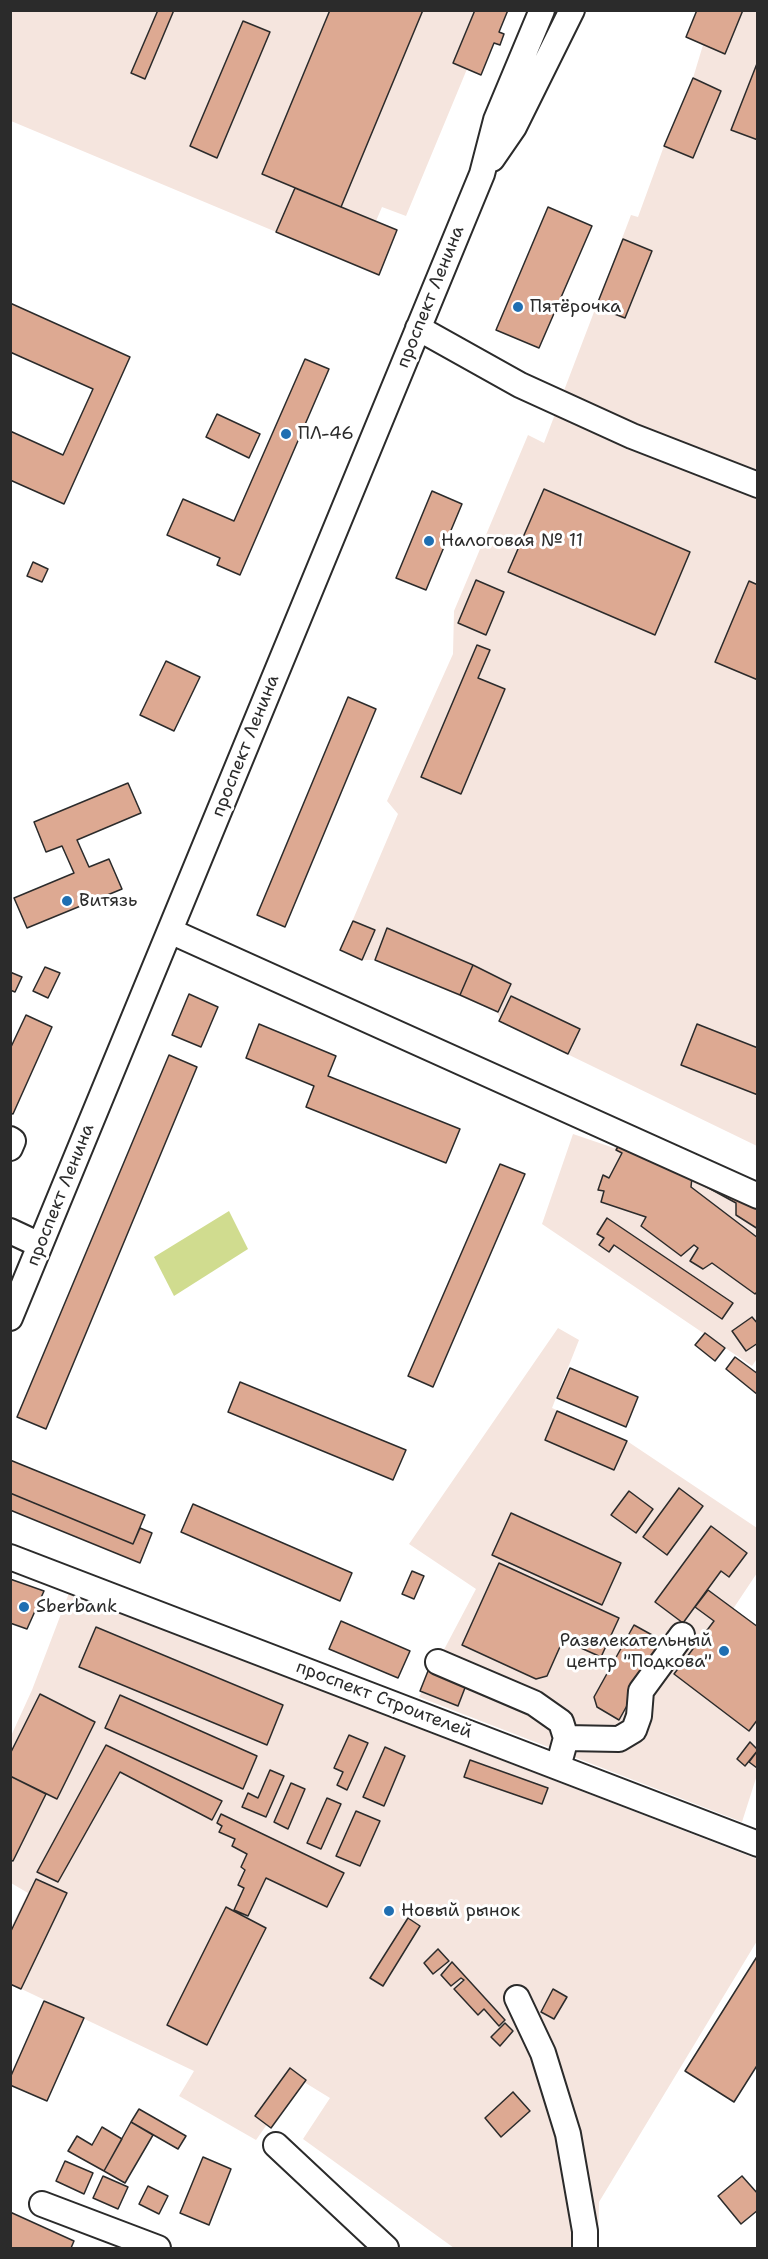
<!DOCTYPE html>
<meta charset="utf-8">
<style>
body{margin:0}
#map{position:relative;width:768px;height:2259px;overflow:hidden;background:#fff;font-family:"Shantell Sans",sans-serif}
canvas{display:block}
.frame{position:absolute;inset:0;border:12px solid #2b2b2b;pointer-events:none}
</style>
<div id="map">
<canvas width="768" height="2259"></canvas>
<div class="frame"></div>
</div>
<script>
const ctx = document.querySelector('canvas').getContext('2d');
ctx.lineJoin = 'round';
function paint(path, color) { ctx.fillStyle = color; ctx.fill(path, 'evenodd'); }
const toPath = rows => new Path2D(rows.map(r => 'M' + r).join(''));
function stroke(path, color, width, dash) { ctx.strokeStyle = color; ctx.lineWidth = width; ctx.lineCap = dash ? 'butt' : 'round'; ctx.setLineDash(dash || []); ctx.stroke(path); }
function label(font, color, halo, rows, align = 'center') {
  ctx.font = font + ' "Shantell Sans",sans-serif'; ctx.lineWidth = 6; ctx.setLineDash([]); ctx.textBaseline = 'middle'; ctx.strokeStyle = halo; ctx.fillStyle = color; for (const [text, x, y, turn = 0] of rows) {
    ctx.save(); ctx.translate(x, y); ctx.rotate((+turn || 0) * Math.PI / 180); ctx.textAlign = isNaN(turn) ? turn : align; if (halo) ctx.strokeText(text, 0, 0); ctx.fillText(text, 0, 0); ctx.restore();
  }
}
const built = toPath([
 [10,11,508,11,499,31,504,34,500,45,494,43,481,75,467,69,406,216,382,207,376,221,397,230,379,275,11,121],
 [697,11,757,11,757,1146,499,1021,500,1018,497,1012,375,960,362,960,340,950,398,814,387,801,453,654,454,611,528,435,544,443,631,215,638,217,664,146,693,78,703,45,686,37],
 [625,1131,757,1196,758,1357,752,1366,542,1224,573,1134,614,1148],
 [558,1328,579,1340,552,1408,627,1441,757,1528,757,1573,733,1609,758,1627,757,1775,742,1822,419,1697,476,1589,409,1544],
 [69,1593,757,1859,757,1941,599,2202,598,2248,454,2248,303,2139,330,2098,299,2079,256,2140,179,2096,194,2071,11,1984,10,1929,28,1893,11,1883,11,1736,32,1690]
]);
const green = toPath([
 [229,1211,248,1249,174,1296,154,1257]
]);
const building = toPath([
 [158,10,174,10,145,79,131,73,158,10],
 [330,10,423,10,341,207,262,174,330,10],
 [475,10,508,10,499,32,504,34,500,45,494,43,481,75,453,63,475,10],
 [697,10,743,10,725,54,686,37,697,10],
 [243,21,270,32,217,158,190,146,243,21],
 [758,61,758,140,731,130,758,61],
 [693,78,721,91,693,158,664,146,693,78],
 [295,188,397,230,379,275,276,232,295,188],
 [548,207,592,226,539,348,496,330,548,207],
 [623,239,652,251,625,318,596,307,623,239],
 [10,303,130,357,64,504,10,480,10,431,63,455,93,389,10,352,10,303],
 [305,359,329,369,240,575,217,565,220,558,167,535,183,499,234,521,305,359],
 [217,414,260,434,249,458,206,437,217,414],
 [544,489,690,552,655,635,508,572,544,489],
 [432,491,462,504,426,590,396,578,432,491],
 [33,562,48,569,42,582,27,576,33,562],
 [476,580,504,592,486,635,458,623,476,580],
 [749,581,758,585,758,680,715,662,749,581],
 [477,645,490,650,478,678,505,689,461,794,421,777,477,645],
 [166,661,200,677,174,731,140,715,166,661],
 [348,697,376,709,285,927,257,915,348,697],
 [128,783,141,813,77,840,89,867,109,859,122,889,27,928,14,898,74,873,62,846,46,852,34,822,128,783],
 [353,921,375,930,362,960,340,950,353,921],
 [387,928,473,965,460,995,375,960,387,928],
 [473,965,511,984,498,1012,460,995,473,965],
 [45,967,60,973,48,998,33,991,45,967],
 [10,972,22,977,15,992,10,990,10,972],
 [189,994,218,1007,201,1047,172,1035,189,994],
 [511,996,580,1029,568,1054,499,1021,511,996],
 [26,1015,52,1027,13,1114,10,1113,10,1049,26,1015],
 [259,1024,336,1056,328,1076,460,1129,446,1163,306,1107,314,1086,246,1058,259,1024],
 [697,1024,758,1048,758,1095,681,1065,697,1024],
 [169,1055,197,1067,46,1429,17,1417,169,1055],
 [624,1137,692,1177,691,1187,758,1238,758,1291,755,1294,712,1263,703,1269,690,1261,698,1248,694,1245,681,1256,641,1226,646,1217,601,1202,604,1191,598,1190,603,1175,609,1178,622,1153,616,1150,624,1137],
 [500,1164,525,1174,433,1387,408,1376,500,1164],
 [712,1171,758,1198,758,1229,736,1215,736,1203,705,1186,712,1171],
 [607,1218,733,1303,722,1319,614,1245,609,1252,599,1245,604,1238,597,1234,607,1218],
 [752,1317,758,1324,758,1343,746,1351,732,1331,752,1317],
 [705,1333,725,1348,715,1361,695,1345,705,1333],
 [735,1357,758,1374,758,1395,726,1369,735,1357],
 [570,1368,638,1397,626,1427,557,1398,570,1368],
 [240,1382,406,1450,393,1480,228,1412,240,1382],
 [557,1411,627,1441,614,1470,545,1440,557,1411],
 [10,1460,145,1515,133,1544,10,1493,10,1460],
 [679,1488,703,1506,667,1555,643,1537,679,1488],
 [629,1491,653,1509,636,1533,611,1515,629,1491],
 [10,1493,133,1544,140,1528,152,1533,140,1563,10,1510,10,1493],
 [193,1504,352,1573,340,1601,181,1532,193,1504],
 [511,1513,621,1563,602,1605,492,1555,511,1513],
 [711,1526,747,1553,729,1577,721,1571,683,1623,655,1602,711,1526],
 [499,1563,619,1618,601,1657,563,1640,547,1676,536,1679,462,1645,499,1563],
 [412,1571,424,1576,414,1599,402,1594,412,1571],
 [10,1579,44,1591,27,1629,10,1623,10,1579],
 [708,1590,758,1627,758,1719,749,1731,674,1674,714,1621,695,1607,708,1590],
 [341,1621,410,1651,398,1678,329,1649,341,1621],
 [634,1625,663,1641,619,1720,597,1707,594,1697,634,1625],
 [96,1627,283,1705,267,1745,79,1667,96,1627],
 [430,1666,468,1680,458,1706,420,1691,430,1666],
 [40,1694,95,1722,57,1799,10,1776,10,1754,40,1694],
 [120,1695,257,1756,243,1789,105,1728,120,1695],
 [349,1735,368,1743,347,1790,337,1785,343,1772,334,1768,349,1735],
 [750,1742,758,1750,745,1766,737,1759,750,1742],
 [106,1745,222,1801,212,1820,120,1772,58,1882,37,1872,106,1745],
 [385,1747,405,1756,384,1806,363,1797,385,1747],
 [758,1750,758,1767,757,1768,749,1762,758,1750],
 [470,1760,548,1788,542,1804,464,1777,470,1760],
 [270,1770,284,1776,266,1817,242,1807,248,1793,258,1798,270,1770],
 [10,1776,46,1794,13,1861,10,1860,10,1776],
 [291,1783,305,1789,288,1829,274,1822,291,1783],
 [327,1798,341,1804,321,1849,307,1843,327,1798],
 [356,1811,380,1821,360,1866,336,1856,356,1811],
 [221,1814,344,1873,327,1907,266,1878,248,1916,234,1910,244,1888,238,1885,245,1870,241,1867,247,1854,232,1846,235,1839,219,1832,222,1826,217,1823,221,1814],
 [36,1879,67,1893,21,1989,10,1984,10,1933,36,1879],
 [226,1907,266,1928,207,2045,167,2025,226,1907],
 [408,1918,420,1926,383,1986,370,1978,408,1918],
 [438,1949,449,1961,433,1974,424,1963,438,1949],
 [758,1955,758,2064,734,2102,685,2071,758,1955],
 [452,1962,505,2020,499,2026,484,2009,478,2015,454,1989,464,1980,461,1978,451,1986,441,1975,452,1962],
 [553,1989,567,1997,554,2019,541,2012,553,1989],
 [44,2001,84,2018,47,2101,10,2085,10,2078,44,2001],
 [505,2023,513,2031,500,2046,491,2037,505,2023],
 [290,2068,306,2080,271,2128,255,2116,290,2068],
 [513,2092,530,2111,501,2137,485,2118,513,2092],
 [139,2109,186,2136,178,2149,131,2122,139,2109],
 [131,2122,153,2135,125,2183,104,2171,131,2122],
 [102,2127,122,2139,104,2171,68,2151,77,2136,92,2145,102,2127],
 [203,2157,231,2169,209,2225,180,2213,203,2157],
 [65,2161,93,2173,84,2194,56,2181,65,2161],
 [103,2176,128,2187,118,2209,93,2198,103,2176],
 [742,2176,758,2194,758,2210,741,2224,718,2196,742,2176],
 [148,2186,168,2196,159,2214,139,2204,148,2186],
 [10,2212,74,2241,71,2248,10,2248,10,2212]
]);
const minor = toPath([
 [492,159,514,127,572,10],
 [418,328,520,385,632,436,758,485],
 [170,931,758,1196],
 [10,1139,13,1141,10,1148],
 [10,1231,40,1245],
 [10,1318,482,174,496,120,542,10],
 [10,1557,758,1844],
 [438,1662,534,1703,561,1722,566,1738,558,1767],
 [566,1738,619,1739,634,1730,639,1716,641,1691,682,1635],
 [517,1998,543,2053,568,2134,585,2231,585,2248],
 [276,2145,386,2248],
 [42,2204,158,2248]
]);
const markers = [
 [518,307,6,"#1f6fb2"],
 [286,434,6,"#1f6fb2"],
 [429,541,6,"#1f6fb2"],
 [67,901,6,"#1f6fb2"],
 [24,1607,6,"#1f6fb2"],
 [724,1651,6,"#1f6fb2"],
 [389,1911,6,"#1f6fb2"]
];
const streetNames = [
 ["проспект Ленина",431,297,-68],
 ["проспект Ленина",246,746,-68],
 ["проспект Ленина",61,1195,-68],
 ["проспект Строителей",384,1700,21]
];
const poiNames = [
 ["Пятёрочка",530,307],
 ["ПЛ-46",298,434],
 ["Налоговая № 11",441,541],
 ["Витязь",79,901],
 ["Sberbank",36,1607],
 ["Развлекательный",712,1641,"right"],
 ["центр \"Подкова\"",712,1662,"right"],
 ["Новый рынок",401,1911]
];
paint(built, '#f5e5de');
paint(green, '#d0dc8f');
paint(building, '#dda992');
stroke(building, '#2b2b2b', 1.5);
stroke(minor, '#2b2b2b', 28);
stroke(minor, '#fff', 24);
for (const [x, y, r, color] of markers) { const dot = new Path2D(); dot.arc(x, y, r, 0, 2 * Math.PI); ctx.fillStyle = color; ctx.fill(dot); stroke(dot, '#fff', 2); }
label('18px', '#2b2b2b', '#fff', streetNames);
label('18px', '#2b2b2b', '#fff', poiNames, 'left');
</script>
